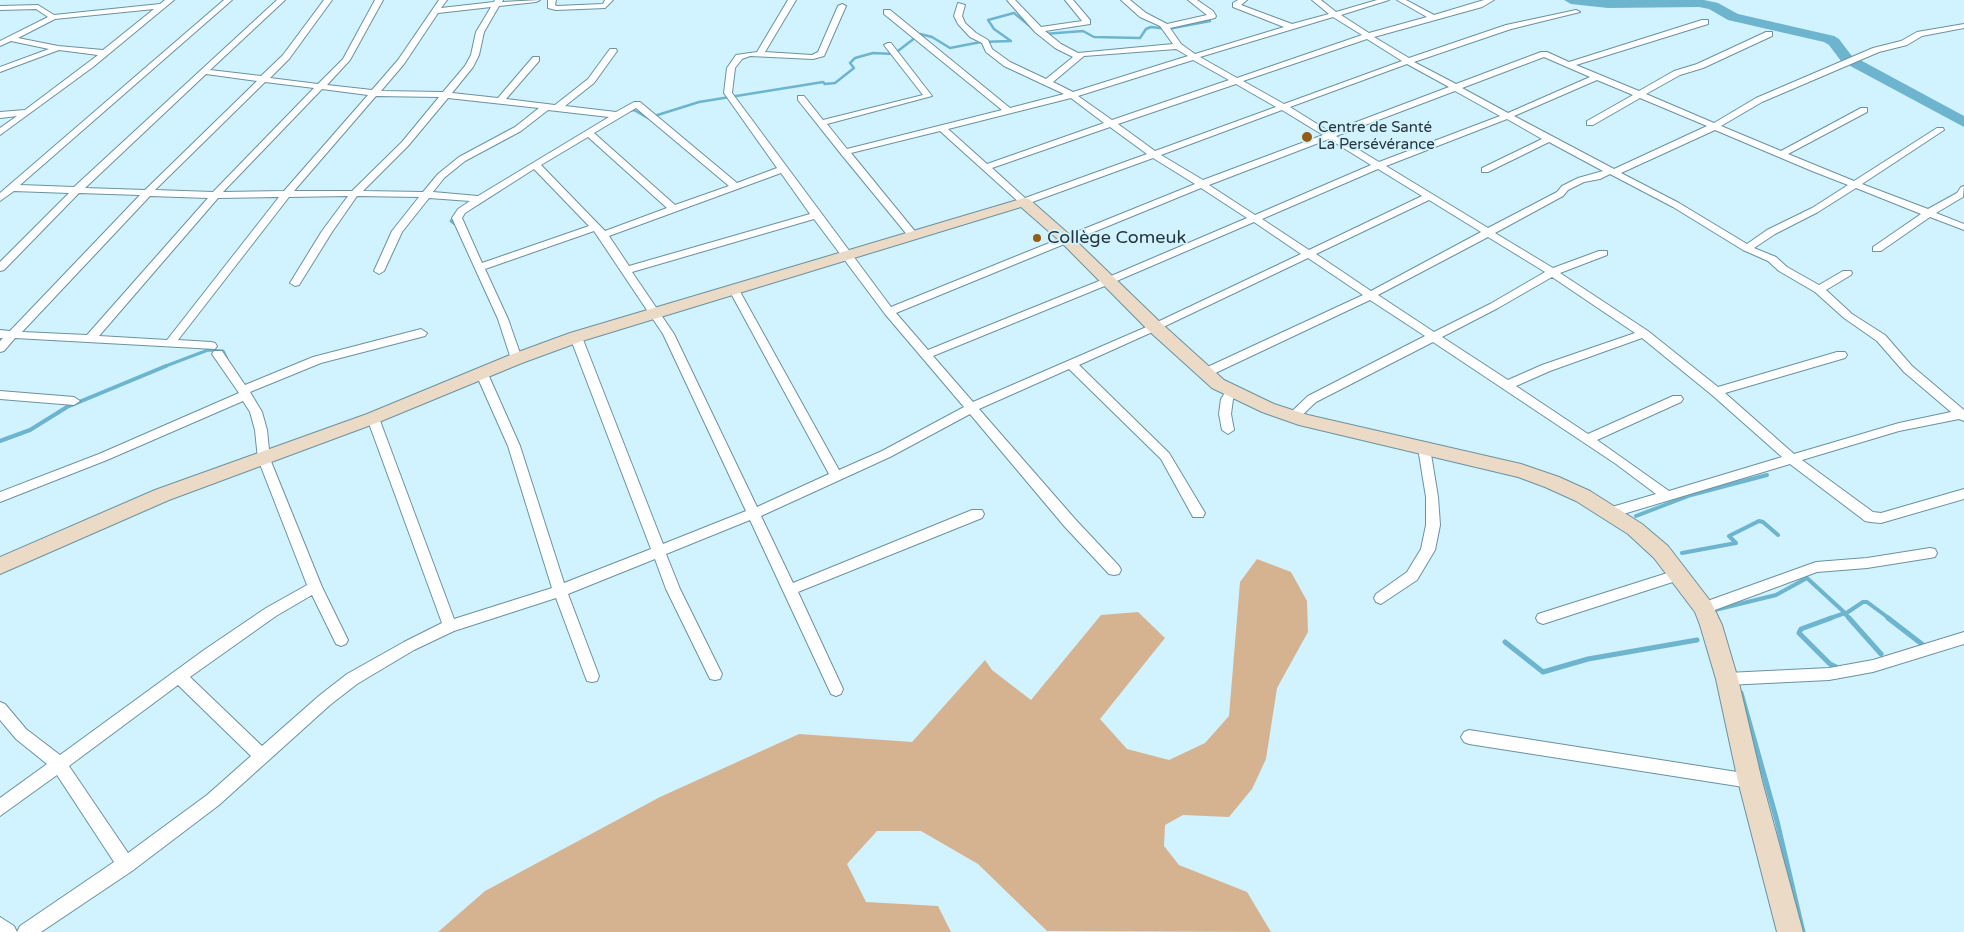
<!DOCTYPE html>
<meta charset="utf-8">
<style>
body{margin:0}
canvas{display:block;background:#d1f2ff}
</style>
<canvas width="1964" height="932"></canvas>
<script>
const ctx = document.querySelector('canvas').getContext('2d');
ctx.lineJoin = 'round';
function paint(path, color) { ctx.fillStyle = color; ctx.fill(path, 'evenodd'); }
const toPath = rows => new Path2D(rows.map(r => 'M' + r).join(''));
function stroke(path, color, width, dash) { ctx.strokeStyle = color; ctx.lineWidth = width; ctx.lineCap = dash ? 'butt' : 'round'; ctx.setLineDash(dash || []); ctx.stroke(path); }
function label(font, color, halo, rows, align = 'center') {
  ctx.font = font + ' "Varela Round",sans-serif'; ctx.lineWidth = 4; ctx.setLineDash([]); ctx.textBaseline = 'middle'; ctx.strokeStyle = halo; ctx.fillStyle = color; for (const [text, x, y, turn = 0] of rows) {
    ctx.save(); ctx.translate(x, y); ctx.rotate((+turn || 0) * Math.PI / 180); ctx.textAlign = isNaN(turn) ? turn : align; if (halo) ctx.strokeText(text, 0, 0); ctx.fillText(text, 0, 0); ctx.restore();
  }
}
const green = toPath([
 [1257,559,1291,572,1307,601,1308,632,1277,688,1266,759,1252,789,1229,817,1183,815,1165,825,1164,846,1179,865,1247,892,1271,932,1047,931,978,864,921,831,877,831,847,864,866,902,938,906,951,932,438,932,485,891,660,797,799,734,912,742,985,660,992,670,1031,700,1101,615,1138,612,1165,638,1100,719,1127,749,1169,760,1205,743,1229,716,1240,582]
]);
const streamFar3 = toPath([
 [1044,34,1083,31,1094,37,1140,38,1146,29,1151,27,1168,29,1210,21],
 [629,111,634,110,648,118,699,102,823,82,825,84,835,83,854,68,850,63,855,58,873,53,894,54,920,34,932,37,950,48,981,42,1011,41,994,29,988,20,1014,13,1037,32]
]);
const streamFar2 = toPath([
 [478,204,500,190],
 [455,218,451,221,459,227],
 [163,367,208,350,223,351,227,359]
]);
const streamFar1 = toPath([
 [0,441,30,430,67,407,166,366],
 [1636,516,1691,495,1767,475],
 [1682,553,1736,543,1729,536,1759,521,1763,522,1778,535],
 [1714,613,1715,610,1776,595,1807,578,1845,613,1828,619],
 [1850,619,1845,614,1863,602,1867,602,1890,619]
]);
const stream = toPath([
 [1831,618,1801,629,1799,633,1830,664,1838,668],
 [1849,618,1881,654],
 [1888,618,1927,648],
 [1505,642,1543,672,1588,659,1697,640],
 [1741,693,1777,821,1803,932]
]);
const river = toPath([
 [1564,0,1704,0,1718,3,1738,14,1834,36,1839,39,1851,55,1964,116,1964,127,1841,61,1829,45,1824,42,1728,20,1709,9,1699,7,1608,8,1571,4,1564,0]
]);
const street = toPath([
 [165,0,174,0,93,67,0,135,0,128,17,116,0,118,0,112,25,110,98,55,59,50,0,72,0,67,49,49,11,41,0,46,0,41,48,17,36,9,0,10,0,6,38,5,54,15,160,4,165,0],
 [154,9,103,50,58,46,18,38,55,19,154,9],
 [224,0,232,0,20,185,74,187,277,0,285,0,210,70,261,76,283,55,324,0,332,0,289,59,270,78,318,84,343,59,375,0,383,0,350,60,327,85,372,90,398,60,439,0,447,0,441,8,494,2,495,0,503,0,502,2,540,0,536,2,499,6,484,32,479,55,473,67,452,93,498,98,533,57,539,57,539,61,506,99,555,105,588,79,610,49,616,49,617,51,594,83,565,106,616,112,634,102,640,102,737,183,777,168,724,93,727,68,736,55,757,52,788,0,796,0,765,52,812,55,818,52,838,6,842,4,846,6,824,56,813,59,750,56,742,59,735,68,732,93,891,307,1195,184,1153,158,1024,205,1021,204,940,131,851,153,918,235,917,237,909,237,841,154,798,100,798,96,804,96,823,120,923,95,884,45,888,43,891,43,932,96,827,124,847,149,1002,110,884,14,884,10,890,10,1010,108,1064,94,1004,66,986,52,982,43,970,37,958,24,954,16,958,3,965,5,962,16,965,23,976,33,988,40,992,49,1010,62,1046,79,1073,57,1055,48,1035,32,1007,0,1015,0,1041,27,1082,21,1065,0,1073,0,1090,20,1090,24,1045,31,1061,44,1078,53,1173,44,1160,26,1140,17,1121,0,1130,0,1146,13,1167,24,1207,15,1188,0,1197,0,1213,11,1216,16,1215,18,1170,28,1181,44,1195,54,1284,27,1233,7,1233,3,1238,0,1247,0,1241,5,1292,24,1329,14,1312,0,1321,0,1336,12,1377,0,1389,0,1341,15,1369,33,1427,17,1397,0,1406,0,1434,15,1484,0,1494,0,1482,7,1374,37,1409,58,1506,25,1576,10,1580,12,1511,29,1414,62,1456,84,1541,52,1547,52,1569,62,1702,20,1708,20,1708,24,1576,65,1639,91,1674,71,1697,64,1766,32,1772,32,1772,36,1703,68,1680,75,1646,94,1714,123,1756,98,1873,48,1901,41,1917,32,1964,24,1964,28,1922,36,1907,45,1879,52,1762,102,1721,126,1781,151,1861,108,1867,108,1867,112,1788,154,1854,181,1937,128,1943,128,1944,130,1862,184,1928,209,1957,193,1961,187,1964,186,1963,197,1936,213,1964,224,1964,230,1930,217,1881,251,1873,251,1873,247,1921,214,1856,188,1818,212,1775,234,1754,248,1776,257,1787,267,1819,285,1843,271,1851,271,1852,273,1851,275,1826,290,1852,314,1885,335,1912,366,1964,410,1964,421,1959,419,1899,431,1802,460,1873,512,1881,513,1964,489,1964,499,1881,523,1870,522,1865,521,1790,464,1610,518,1605,517,1603,513,1605,509,1656,494,1616,464,1433,342,1316,402,1297,420,1289,420,1287,417,1289,414,1308,396,1425,336,1370,300,1209,376,1201,376,1199,373,1201,370,1363,295,1308,258,1159,329,1079,365,1169,453,1205,513,1203,517,1193,517,1161,459,1069,369,979,409,1075,519,1119,566,1121,570,1119,574,1114,575,1109,574,1065,527,970,414,890,457,761,516,793,583,972,510,982,510,984,514,982,518,798,592,843,689,841,694,836,696,831,694,750,520,666,554,680,589,722,674,720,679,715,680,710,679,666,589,655,559,568,594,599,676,597,681,592,682,587,681,585,676,556,598,454,631,414,650,357,684,330,705,219,805,132,871,41,932,17,932,20,926,114,862,57,775,0,816,0,798,47,764,16,739,0,720,0,702,5,704,26,729,60,755,204,650,266,608,307,585,258,459,255,430,250,412,243,401,107,460,0,502,0,492,99,454,239,393,212,354,214,351,222,351,245,385,313,357,421,329,427,333,425,336,321,363,250,392,262,412,267,430,270,459,322,587,348,640,346,644,341,646,336,644,312,595,276,616,190,677,262,746,320,695,347,674,404,642,442,623,367,418,369,415,373,414,379,418,454,619,552,588,508,446,476,374,478,371,482,370,488,374,520,446,564,583,651,549,570,337,572,334,576,333,582,337,663,544,746,511,663,334,594,231,485,269,508,319,522,359,516,363,512,362,498,319,452,218,458,209,470,201,429,198,402,232,384,271,379,274,374,271,392,231,419,197,357,196,332,232,299,285,295,286,290,283,322,231,348,196,289,197,178,340,211,342,215,343,217,346,215,349,15,338,4,351,0,352,0,341,3,338,0,338,0,330,10,331,140,195,79,193,4,270,0,271,0,262,69,193,14,191,0,201,0,193,224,0],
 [491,7,476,32,471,55,465,66,443,92,381,91,404,64,438,13,491,7],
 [1333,17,1362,35,1237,78,1200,57,1333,17],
 [1367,39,1402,61,1284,104,1243,81,1367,39],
 [1176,49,1188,56,1073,92,1053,82,1084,56,1176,49],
 [1544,57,1590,77,1508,113,1462,88,1544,57],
 [1193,60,1229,80,1112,120,1078,96,1193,60],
 [1407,64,1449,87,1330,132,1290,107,1407,64],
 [206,74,257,81,145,190,85,188,206,74],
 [1597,80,1633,95,1587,121,1587,125,1593,125,1640,98,1707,126,1614,169,1514,116,1597,80],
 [265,82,314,88,213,192,155,190,265,82],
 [1236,84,1276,107,1155,151,1118,124,1236,84],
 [322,89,368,95,284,191,223,192,322,89],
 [1455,91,1500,116,1379,162,1336,136,1455,91],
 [376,96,439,97,402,142,352,191,294,191,376,96],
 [448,98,539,108,515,127,459,157,438,174,423,192,363,191,408,146,448,98],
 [1071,98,1104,123,987,164,948,129,1071,98],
 [636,108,729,186,675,205,594,133,636,108],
 [548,110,609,117,478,196,433,192,444,178,465,161,521,131,548,110],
 [1282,110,1323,135,1203,180,1161,155,1282,110],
 [1507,119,1542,139,1482,168,1482,172,1488,172,1549,142,1603,171,1578,178,1562,186,1557,192,1488,228,1386,166,1507,119],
 [1110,127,1147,154,1025,198,992,168,1110,127],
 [1715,130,1812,171,1848,185,1812,208,1767,230,1747,244,1679,203,1621,173,1715,130],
 [588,137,667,208,605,231,541,165,588,137],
 [1329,139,1371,165,1255,215,1209,185,1329,139],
 [534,169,589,226,482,263,462,218,465,213,534,169],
 [1378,169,1422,196,1309,250,1262,219,1378,169],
 [781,173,810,214,629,266,609,236,781,173],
 [1610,174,1673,207,1743,250,1768,261,1779,271,1815,292,1844,318,1877,341,1904,372,1951,412,1899,423,1794,454,1725,393,1845,358,1847,355,1845,352,1837,352,1718,387,1648,331,1560,273,1607,255,1607,251,1599,251,1553,268,1495,233,1563,196,1568,190,1584,182,1600,179,1610,174],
 [1201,188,1247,218,1104,279,928,350,896,313,1201,188],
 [150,196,208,198,87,335,22,332,150,196],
 [279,197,167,340,99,336,218,198,279,197],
 [1429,200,1481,232,1371,291,1316,254,1429,200],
 [814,219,885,314,964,407,882,451,839,470,738,288,737,286,729,286,728,288,829,474,757,507,674,334,632,272,814,219],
 [1254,222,1301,254,1151,325,973,402,933,356,1112,283,1254,222],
 [1488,237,1545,272,1490,304,1434,332,1378,295,1488,237],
 [1552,277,1635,333,1542,365,1508,380,1442,337,1498,308,1552,277],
 [1642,338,1712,395,1782,457,1669,491,1597,440,1681,402,1683,399,1681,396,1673,396,1588,434,1516,386,1550,371,1642,338],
 [178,685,251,756,207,795,128,853,69,766,178,685],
 [548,0,556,0,555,5,557,6,603,4,605,0,613,0,605,8,556,10,548,8,548,0],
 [1232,387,1238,391,1233,399,1231,414,1234,430,1228,434,1222,430,1219,414,1221,399,1228,388,1232,387],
 [0,391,74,397,80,401,74,405,0,399,0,391],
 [1424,444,1430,448,1438,497,1440,525,1435,550,1417,580,1381,604,1376,602,1374,598,1376,594,1407,572,1421,549,1426,525,1426,497,1418,448,1424,444],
 [1930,548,1935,549,1937,553,1935,557,1930,558,1867,568,1817,572,1704,614,1699,612,1697,608,1699,604,1816,562,1867,558,1930,548],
 [1680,569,1685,570,1687,574,1685,578,1543,624,1538,622,1536,618,1538,614,1680,569],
 [1964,632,1964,644,1873,672,1829,680,1727,685,1722,684,1720,679,1722,674,1727,673,1829,668,1873,660,1964,632],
 [1469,730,1750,774,1756,776,1758,781,1756,786,1750,788,1469,744,1464,742,1461,737,1464,732,1469,730],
 [0,917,14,926,17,932,0,932,0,917]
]);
const secondary = toPath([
 [1024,198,1029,199,1071,236,1161,323,1224,380,1274,404,1308,415,1521,464,1559,477,1590,491,1642,524,1668,546,1711,602,1722,625,1738,679,1762,781,1803,932,1777,932,1738,781,1716,679,1700,625,1695,612,1654,558,1628,534,1576,501,1545,487,1518,477,1299,425,1262,412,1212,388,1149,331,1061,242,1021,207,582,341,522,363,379,422,169,500,0,574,0,557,155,490,367,414,510,355,570,333,1024,198]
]);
const markers = [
 [1307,137,6,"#935c13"],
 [1037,238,5,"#935c13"]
];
const farPoinames = [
 ["Centre de Santé",1318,128],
 ["La Persévérance",1318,145]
];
const poiNames = [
 ["Collège Comeuk",1047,238]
];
paint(green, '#d5b391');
stroke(streamFar3, '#6db4ce', 2.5);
stroke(streamFar2, '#6db4ce', 3);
stroke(streamFar1, '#6db4ce', 4);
stroke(stream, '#6db4ce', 5);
paint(river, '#6db4ce');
stroke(street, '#6b92a1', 2);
stroke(secondary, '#6b92a1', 2);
paint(street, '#fff');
paint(secondary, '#ebdac6');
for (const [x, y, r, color] of markers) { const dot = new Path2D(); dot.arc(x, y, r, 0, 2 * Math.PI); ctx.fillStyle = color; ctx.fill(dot); stroke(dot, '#d1f2ff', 2); }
label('15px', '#25353b', '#d1f2ff', farPoinames, 'left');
label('18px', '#25353b', '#d1f2ff', poiNames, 'left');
</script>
